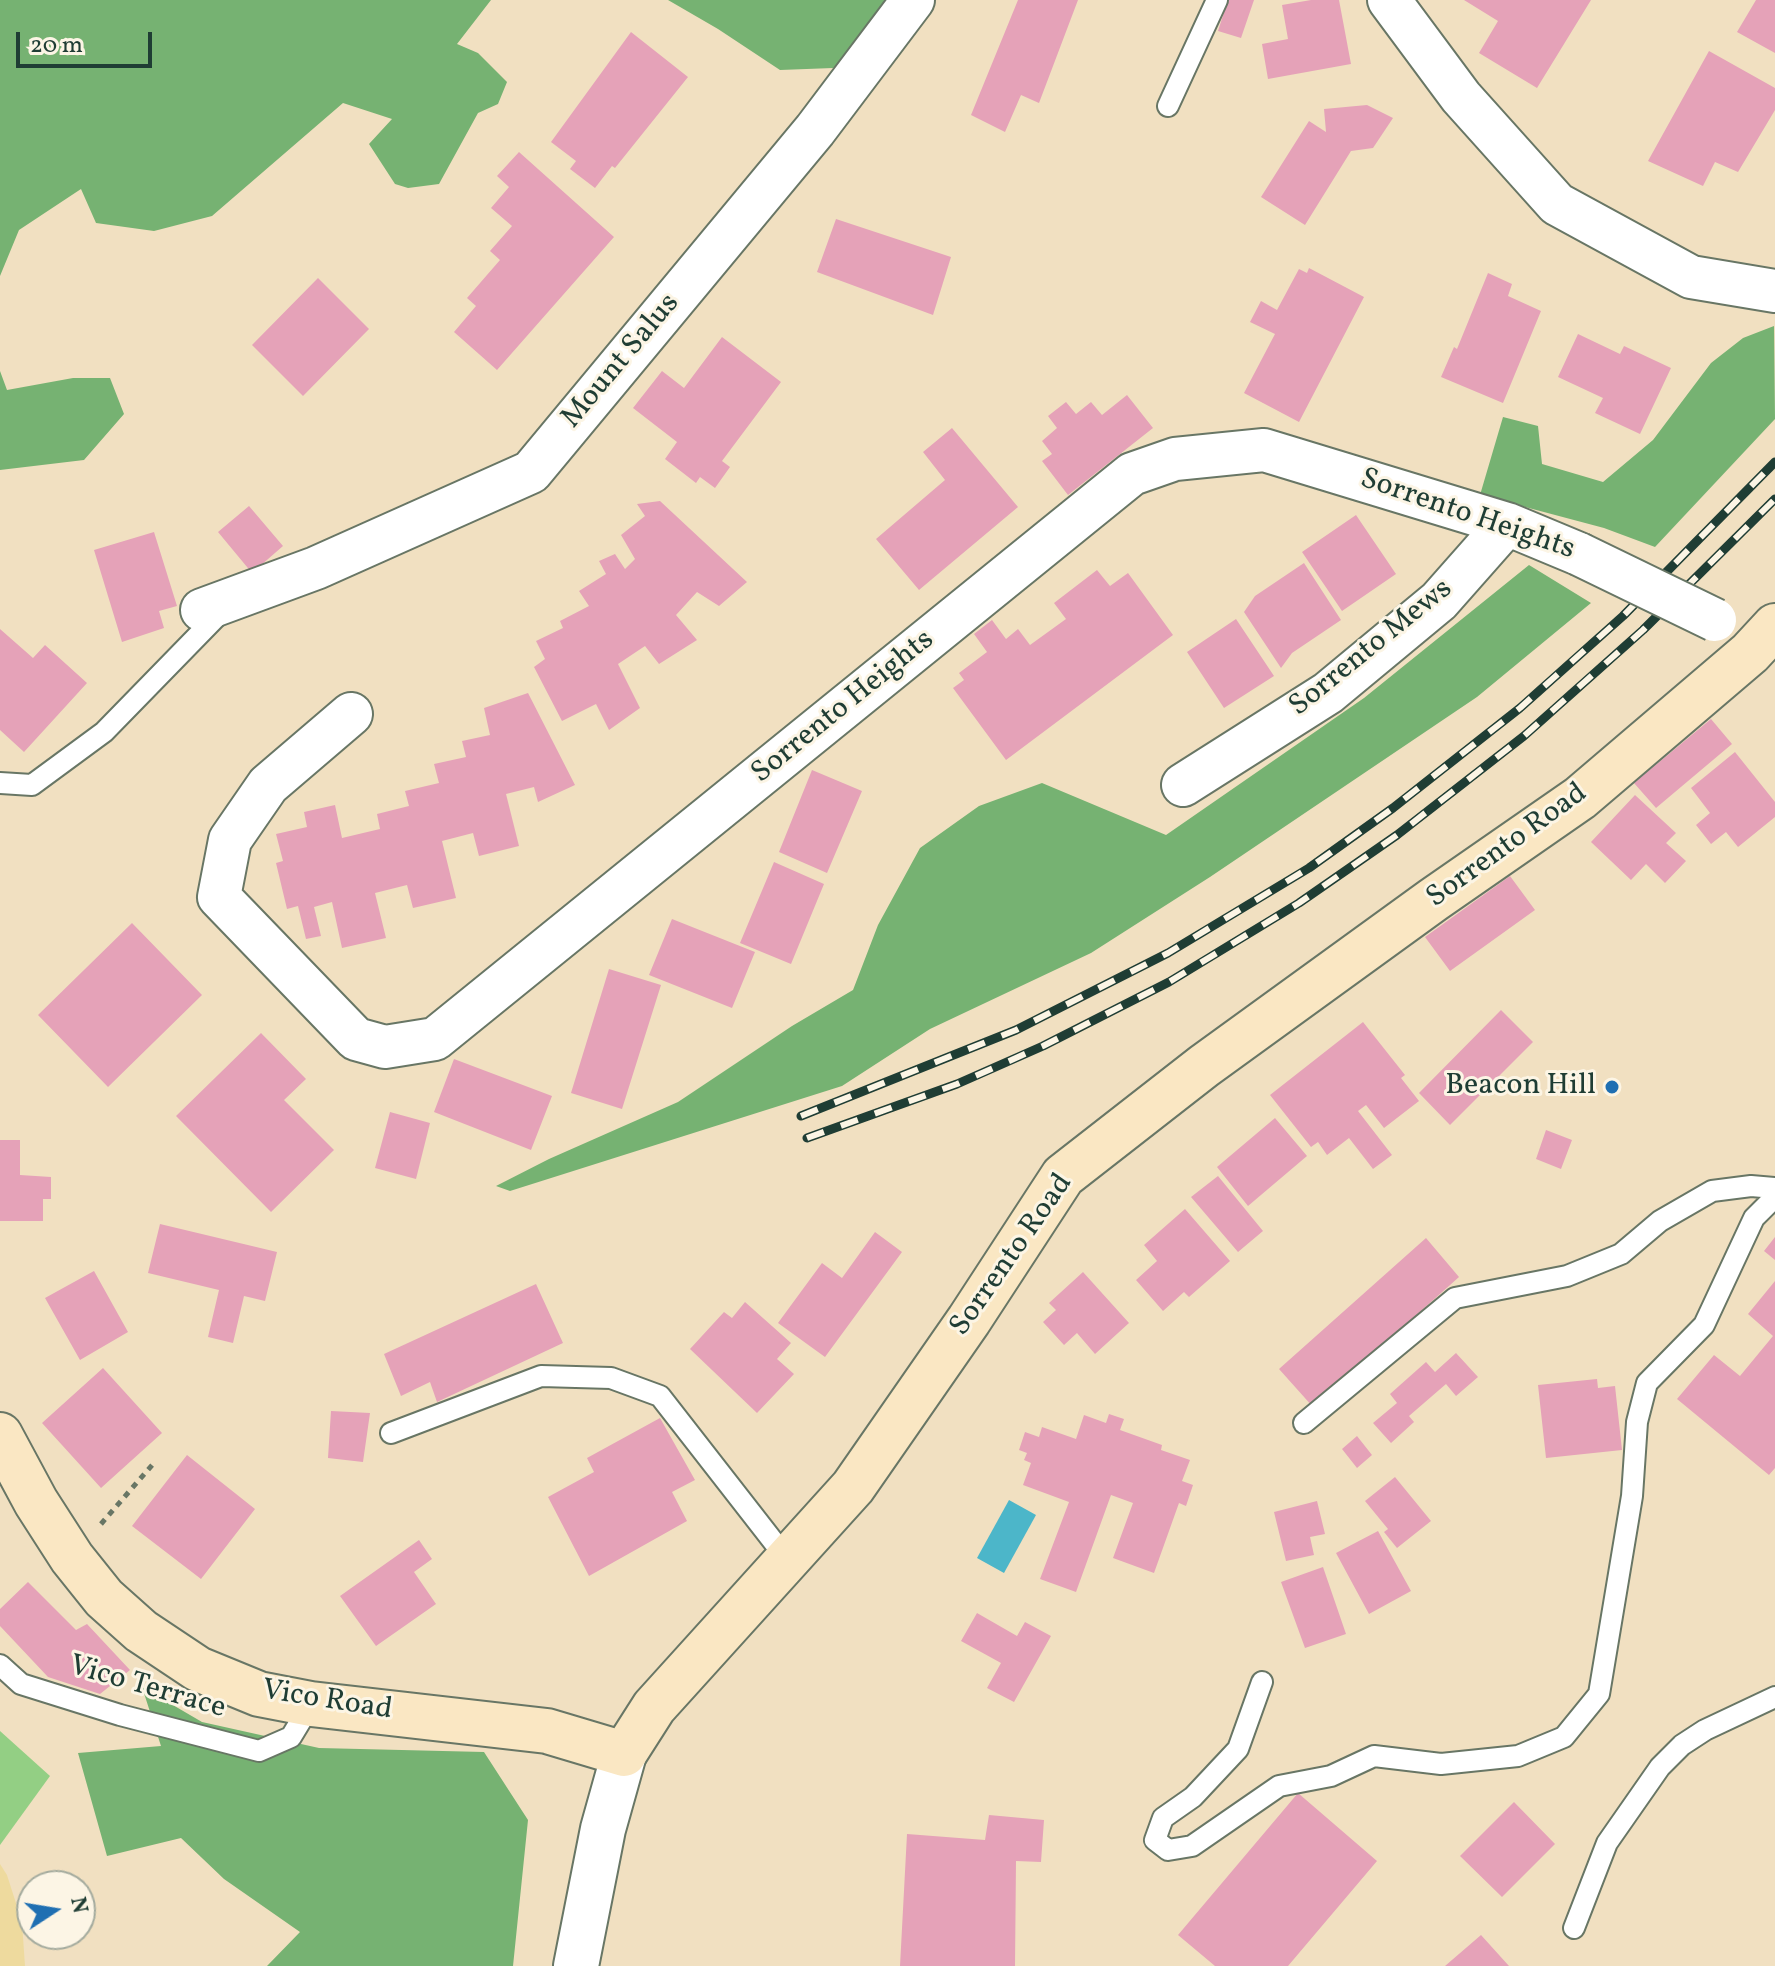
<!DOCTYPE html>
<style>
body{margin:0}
#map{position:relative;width:1775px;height:1966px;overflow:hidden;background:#f1e0c1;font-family:Vollkorn,serif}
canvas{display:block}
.north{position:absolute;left:16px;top:1870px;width:80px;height:80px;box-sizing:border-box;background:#fcf5e5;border:2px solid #a4ab9e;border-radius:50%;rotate:78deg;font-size:22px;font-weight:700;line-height:32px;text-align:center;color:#1f3d34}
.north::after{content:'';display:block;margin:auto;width:28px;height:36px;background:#1f6fb2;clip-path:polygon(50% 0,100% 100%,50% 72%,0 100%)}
.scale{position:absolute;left:16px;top:32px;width:136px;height:36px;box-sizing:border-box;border:4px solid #1f3d34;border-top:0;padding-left:10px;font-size:24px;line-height:28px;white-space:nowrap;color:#1f3d34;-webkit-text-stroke:6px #fcf5e5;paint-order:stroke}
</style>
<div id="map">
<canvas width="1775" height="1966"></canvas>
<div class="north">N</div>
<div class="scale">20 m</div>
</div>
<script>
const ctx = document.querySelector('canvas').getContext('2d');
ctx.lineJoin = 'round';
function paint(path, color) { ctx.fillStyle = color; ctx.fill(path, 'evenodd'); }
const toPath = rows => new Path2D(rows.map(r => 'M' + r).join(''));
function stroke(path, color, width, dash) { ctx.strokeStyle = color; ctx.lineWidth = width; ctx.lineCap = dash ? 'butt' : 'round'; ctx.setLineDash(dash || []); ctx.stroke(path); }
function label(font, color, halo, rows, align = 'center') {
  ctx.font = font + ' Vollkorn,serif'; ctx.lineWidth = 6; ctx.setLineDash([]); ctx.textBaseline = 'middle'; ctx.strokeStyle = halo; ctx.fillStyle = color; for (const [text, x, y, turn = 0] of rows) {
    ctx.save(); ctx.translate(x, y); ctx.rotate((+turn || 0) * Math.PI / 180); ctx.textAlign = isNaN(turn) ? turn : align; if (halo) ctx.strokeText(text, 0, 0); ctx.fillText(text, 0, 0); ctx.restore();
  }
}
const green = toPath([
 [0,1731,50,1776,0,1845]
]);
const forest = toPath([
 [0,0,491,0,457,44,478,53,507,82,498,104,478,113,439,184,408,188,395,184,369,144,392,119,343,103,212,216,154,231,96,223,81,189,19,230,0,276],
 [668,0,897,0,852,61,833,68,780,70,718,29],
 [1774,326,1775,419,1655,547,1604,528,1480,495,1503,417,1538,426,1542,464,1603,482,1653,440,1711,363,1743,338],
 [0,371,7,390,73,378,110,378,124,414,84,460,0,470],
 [1529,565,1591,603,1477,697,1210,877,1091,953,930,1029,842,1086,510,1191,496,1186,549,1159,678,1102,792,1026,853,990,878,925,920,848,979,806,1042,783,1166,835,1364,698],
 [142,1687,202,1722,319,1748,484,1752,528,1820,513,1966,267,1966,300,1932,224,1879,181,1838,107,1856,78,1753,161,1746]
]);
const sand = toPath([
 [0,1864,7,1875,22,1922,25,1966,0,1966]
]);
const water = toPath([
 [1009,1500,1036,1515,1004,1573,977,1558]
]);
const building = toPath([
 [1018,0,1078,0,1039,103,1021,95,1005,132,971,115],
 [1228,0,1254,0,1241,38,1218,31],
 [1311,0,1339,0,1351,64,1268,79,1262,44,1288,39,1282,5],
 [1464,0,1591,0,1537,88,1479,53,1498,21],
 [1756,0,1775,0,1775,53,1737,32],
 [631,32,688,77,615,168,612,166,595,188,570,169,576,161,551,142],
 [1709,51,1775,88,1775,110,1738,172,1715,162,1703,186,1648,161],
 [1367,105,1393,118,1373,148,1351,151,1305,225,1261,197,1309,121,1326,132,1324,109],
 [519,152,614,237,497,370,454,332,476,306,467,298,500,260,490,251,512,226,491,208,509,187,497,176],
 [836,219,951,257,933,315,817,272],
 [1309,268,1364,297,1299,422,1244,393,1275,334,1250,322,1261,301,1277,310,1299,269,1307,273],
 [1488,273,1512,284,1508,296,1541,311,1503,403,1441,377,1454,347,1457,349],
 [318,278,369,329,303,396,252,345],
 [1578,334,1620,354,1624,346,1671,368,1640,434,1595,413,1603,398,1558,377],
 [722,337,781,382,722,461,730,467,715,488,700,477,696,483,665,459,677,442,633,408,662,371,684,388],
 [1127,395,1153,428,1068,495,1042,461,1052,454,1042,441,1057,428,1048,416,1066,402,1076,414,1091,402,1102,415],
 [952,428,1018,507,919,590,876,539,945,480,923,452],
 [660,501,747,582,719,606,697,592,676,615,697,640,659,664,645,646,618,664,640,708,609,730,596,704,562,721,534,667,545,659,536,641,563,628,560,621,589,606,579,591,606,574,599,561,615,554,625,569,635,559,621,535,645,516,637,504],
 [249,506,283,546,252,573,218,532],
 [1356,515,1396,574,1342,611,1302,552],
 [154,532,177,606,159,611,164,628,122,642,94,550],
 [1304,563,1341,620,1292,653,1281,668,1244,612,1255,596],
 [1097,570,1110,586,1128,573,1173,635,1006,760,953,688,964,680,959,673,987,652,974,634,992,620,1006,639,1018,629,1030,645,1066,619,1054,603],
 [1236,619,1274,676,1224,708,1187,652],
 [0,629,33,658,45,645,87,683,24,752,0,730],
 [528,693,575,785,538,802,534,787,506,794,519,846,479,856,473,833,442,841,456,898,413,908,407,885,375,893,386,938,342,948,332,902,314,907,321,936,306,939,298,906,287,909,276,863,283,861,276,834,307,827,304,812,335,805,342,838,380,829,377,814,409,806,405,791,439,783,434,764,466,757,462,741,490,735,484,708],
 [1711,719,1732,744,1656,808,1634,783],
 [1735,752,1775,802,1775,817,1738,847,1726,832,1711,844,1696,825,1710,813,1691,788],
 [812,770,862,791,827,873,779,852],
 [1635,795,1676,833,1666,843,1686,861,1665,883,1646,864,1631,880,1591,842],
 [774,862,824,884,791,964,740,943],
 [1510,876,1535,910,1450,971,1425,937],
 [672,919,755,952,732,1008,649,975],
 [132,923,202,995,108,1087,38,1015],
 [609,969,661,985,622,1109,571,1093],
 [1501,1010,1533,1042,1450,1125,1419,1093],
 [1363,1022,1405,1075,1401,1078,1419,1101,1384,1128,1366,1105,1358,1111,1392,1155,1373,1169,1349,1138,1327,1155,1318,1142,1311,1147,1270,1095],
 [261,1033,306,1079,284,1100,334,1150,271,1212,176,1116],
 [454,1059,552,1096,531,1150,434,1112],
 [390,1112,430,1123,416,1179,375,1168],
 [1275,1118,1307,1156,1248,1206,1217,1167],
 [1546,1130,1572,1140,1561,1169,1536,1159],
 [0,1140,20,1140,20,1175,51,1177,51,1199,43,1199,43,1221,0,1221],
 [1218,1176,1263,1231,1238,1252,1191,1197],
 [1185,1209,1230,1261,1189,1297,1184,1292,1163,1311,1136,1280,1157,1261,1144,1245],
 [160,1224,277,1252,265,1301,244,1296,233,1343,208,1337,219,1290,148,1273],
 [875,1232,902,1252,825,1357,778,1323,822,1263,842,1278],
 [1775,1237,1775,1260,1764,1251],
 [1426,1238,1459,1277,1313,1407,1279,1369],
 [94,1271,128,1332,80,1360,45,1298],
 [1083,1272,1129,1323,1095,1354,1077,1333,1064,1345,1043,1322,1056,1310,1049,1303],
 [1775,1281,1775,1468,1769,1475,1677,1399,1714,1355,1740,1376,1773,1336,1748,1314],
 [536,1284,563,1343,437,1402,430,1382,401,1396,384,1354],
 [745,1302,791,1343,777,1359,794,1374,757,1413,690,1349,724,1312,732,1318],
 [1456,1353,1478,1377,1456,1396,1446,1384,1409,1416,1414,1422,1391,1443,1373,1423,1397,1403,1390,1394,1426,1362,1435,1372],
 [103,1368,162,1433,101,1488,42,1423],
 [1597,1379,1598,1388,1615,1386,1622,1450,1546,1458,1538,1385],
 [331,1411,370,1413,363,1462,328,1458],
 [1109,1414,1124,1419,1120,1430,1162,1445,1161,1450,1190,1460,1182,1481,1193,1485,1186,1506,1179,1503,1154,1573,1113,1558,1133,1503,1111,1495,1076,1592,1040,1579,1069,1502,1023,1485,1031,1463,1024,1460,1027,1453,1019,1450,1025,1432,1039,1437,1042,1427,1076,1439,1084,1415,1106,1423],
 [660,1418,695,1480,672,1492,687,1521,589,1576,548,1497,594,1472,587,1458],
 [1357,1436,1372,1455,1357,1468,1342,1449],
 [187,1455,255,1509,201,1579,132,1526],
 [1395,1477,1431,1521,1397,1548,1384,1532,1388,1529,1365,1501],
 [1317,1501,1325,1534,1310,1537,1314,1555,1286,1561,1274,1512],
 [1378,1531,1411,1591,1369,1614,1336,1553],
 [419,1540,432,1559,414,1572,436,1604,376,1646,340,1596],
 [1323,1567,1346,1634,1305,1648,1281,1582],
 [28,1582,76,1630,87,1624,130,1670,100,1694,48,1677,0,1626,0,1609],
 [977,1613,1017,1636,1025,1622,1051,1636,1014,1702,987,1688,1001,1663,961,1641],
 [1298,1793,1377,1861,1288,1966,1215,1966,1178,1935],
 [1514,1802,1555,1844,1502,1897,1460,1856],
 [989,1815,1044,1820,1041,1862,1016,1861,1015,1966,900,1966,907,1834,985,1840],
 [1481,1935,1509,1966,1445,1966]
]);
const path = toPath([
 [101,1524,153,1464]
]);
const service = toPath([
 [1168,106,1217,0],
 [0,783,32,785,104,732,221,612],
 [1304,1423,1455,1298,1567,1276,1621,1254,1660,1221,1712,1191,1751,1186,1775,1188],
 [391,1433,541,1376,611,1378,660,1396,787,1559],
 [0,1665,21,1684,120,1715,259,1751,291,1737,311,1704],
 [1262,1682,1238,1749,1193,1797,1163,1818,1155,1840,1168,1850,1192,1846,1279,1786,1331,1776,1374,1756,1441,1764,1518,1756,1564,1737,1599,1694,1632,1496,1637,1422,1647,1383,1704,1325,1754,1218,1775,1197],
 [1574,1928,1607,1843,1660,1767,1682,1745,1705,1730,1775,1697]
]);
const minor = toPath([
 [1389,0,1461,97,1557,204,1691,277,1775,291],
 [202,610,316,568,531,472,815,130,913,0],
 [351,714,268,785,230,840,219,897,356,1039,385,1047,435,1039,1132,474,1175,459,1264,450,1507,524,1579,554],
 [1183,785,1328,693,1439,601,1507,524]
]);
const tertiary = toPath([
 [576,1966,603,1829,624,1754]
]);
const secondary = toPath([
 [0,1435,36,1502,72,1558,104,1598,141,1631,198,1669,259,1694,311,1704,547,1731,624,1754,654,1707,853,1487,969,1320,1063,1176,1204,1066,1433,900,1580,798,1750,653,1775,626]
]);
const rail = toPath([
 [801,1116,1016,1030,1168,953,1309,868,1393,808,1520,708,1623,616,1775,462],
 [807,1138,957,1084,1043,1046,1169,982,1299,903,1397,835,1524,736,1643,630,1775,499]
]);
const minorBridge = toPath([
 [1579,554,1715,620]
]);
const markers = [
 [1612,1087,8,"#1f6fb2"]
];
const streetNames = [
 ["Mount Salus",622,362,-50],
 ["Sorrento Heights",1467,516,19],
 ["Sorrento Mews",1372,649,-39],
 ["Sorrento Heights",844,708,-39],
 ["Sorrento Road",1508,847,-36],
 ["Sorrento Road",1013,1256,-55],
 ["Vico Terrace",147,1689,16],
 ["Vico Road",327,1702,9]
];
const poiNames = [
 ["Beacon Hill",1596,1087]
];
paint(green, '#93cf84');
paint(forest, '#76b272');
paint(sand, '#eeda9e');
paint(water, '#4cb6c9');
paint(building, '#e5a2b8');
stroke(service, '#687665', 24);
stroke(minor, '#687665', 46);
stroke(tertiary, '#687665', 48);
stroke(secondary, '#687665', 48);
stroke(path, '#687665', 5, [6, 6]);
stroke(service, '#fff', 20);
stroke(minor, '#fff', 42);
stroke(tertiary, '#fff', 44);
stroke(secondary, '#fae7c3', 44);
stroke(rail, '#1f3d34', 9);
stroke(rail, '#fcf5e5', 6, [18]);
stroke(minorBridge, '#687665', 46, []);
stroke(minorBridge, '#fff', 42);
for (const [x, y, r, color] of markers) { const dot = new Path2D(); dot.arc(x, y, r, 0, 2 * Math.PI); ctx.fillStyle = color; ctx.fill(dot); stroke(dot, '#fcf5e5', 3); }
label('30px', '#1f3d34', '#fcf5e5', streetNames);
label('30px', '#1f3d34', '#fcf5e5', poiNames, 'right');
</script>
